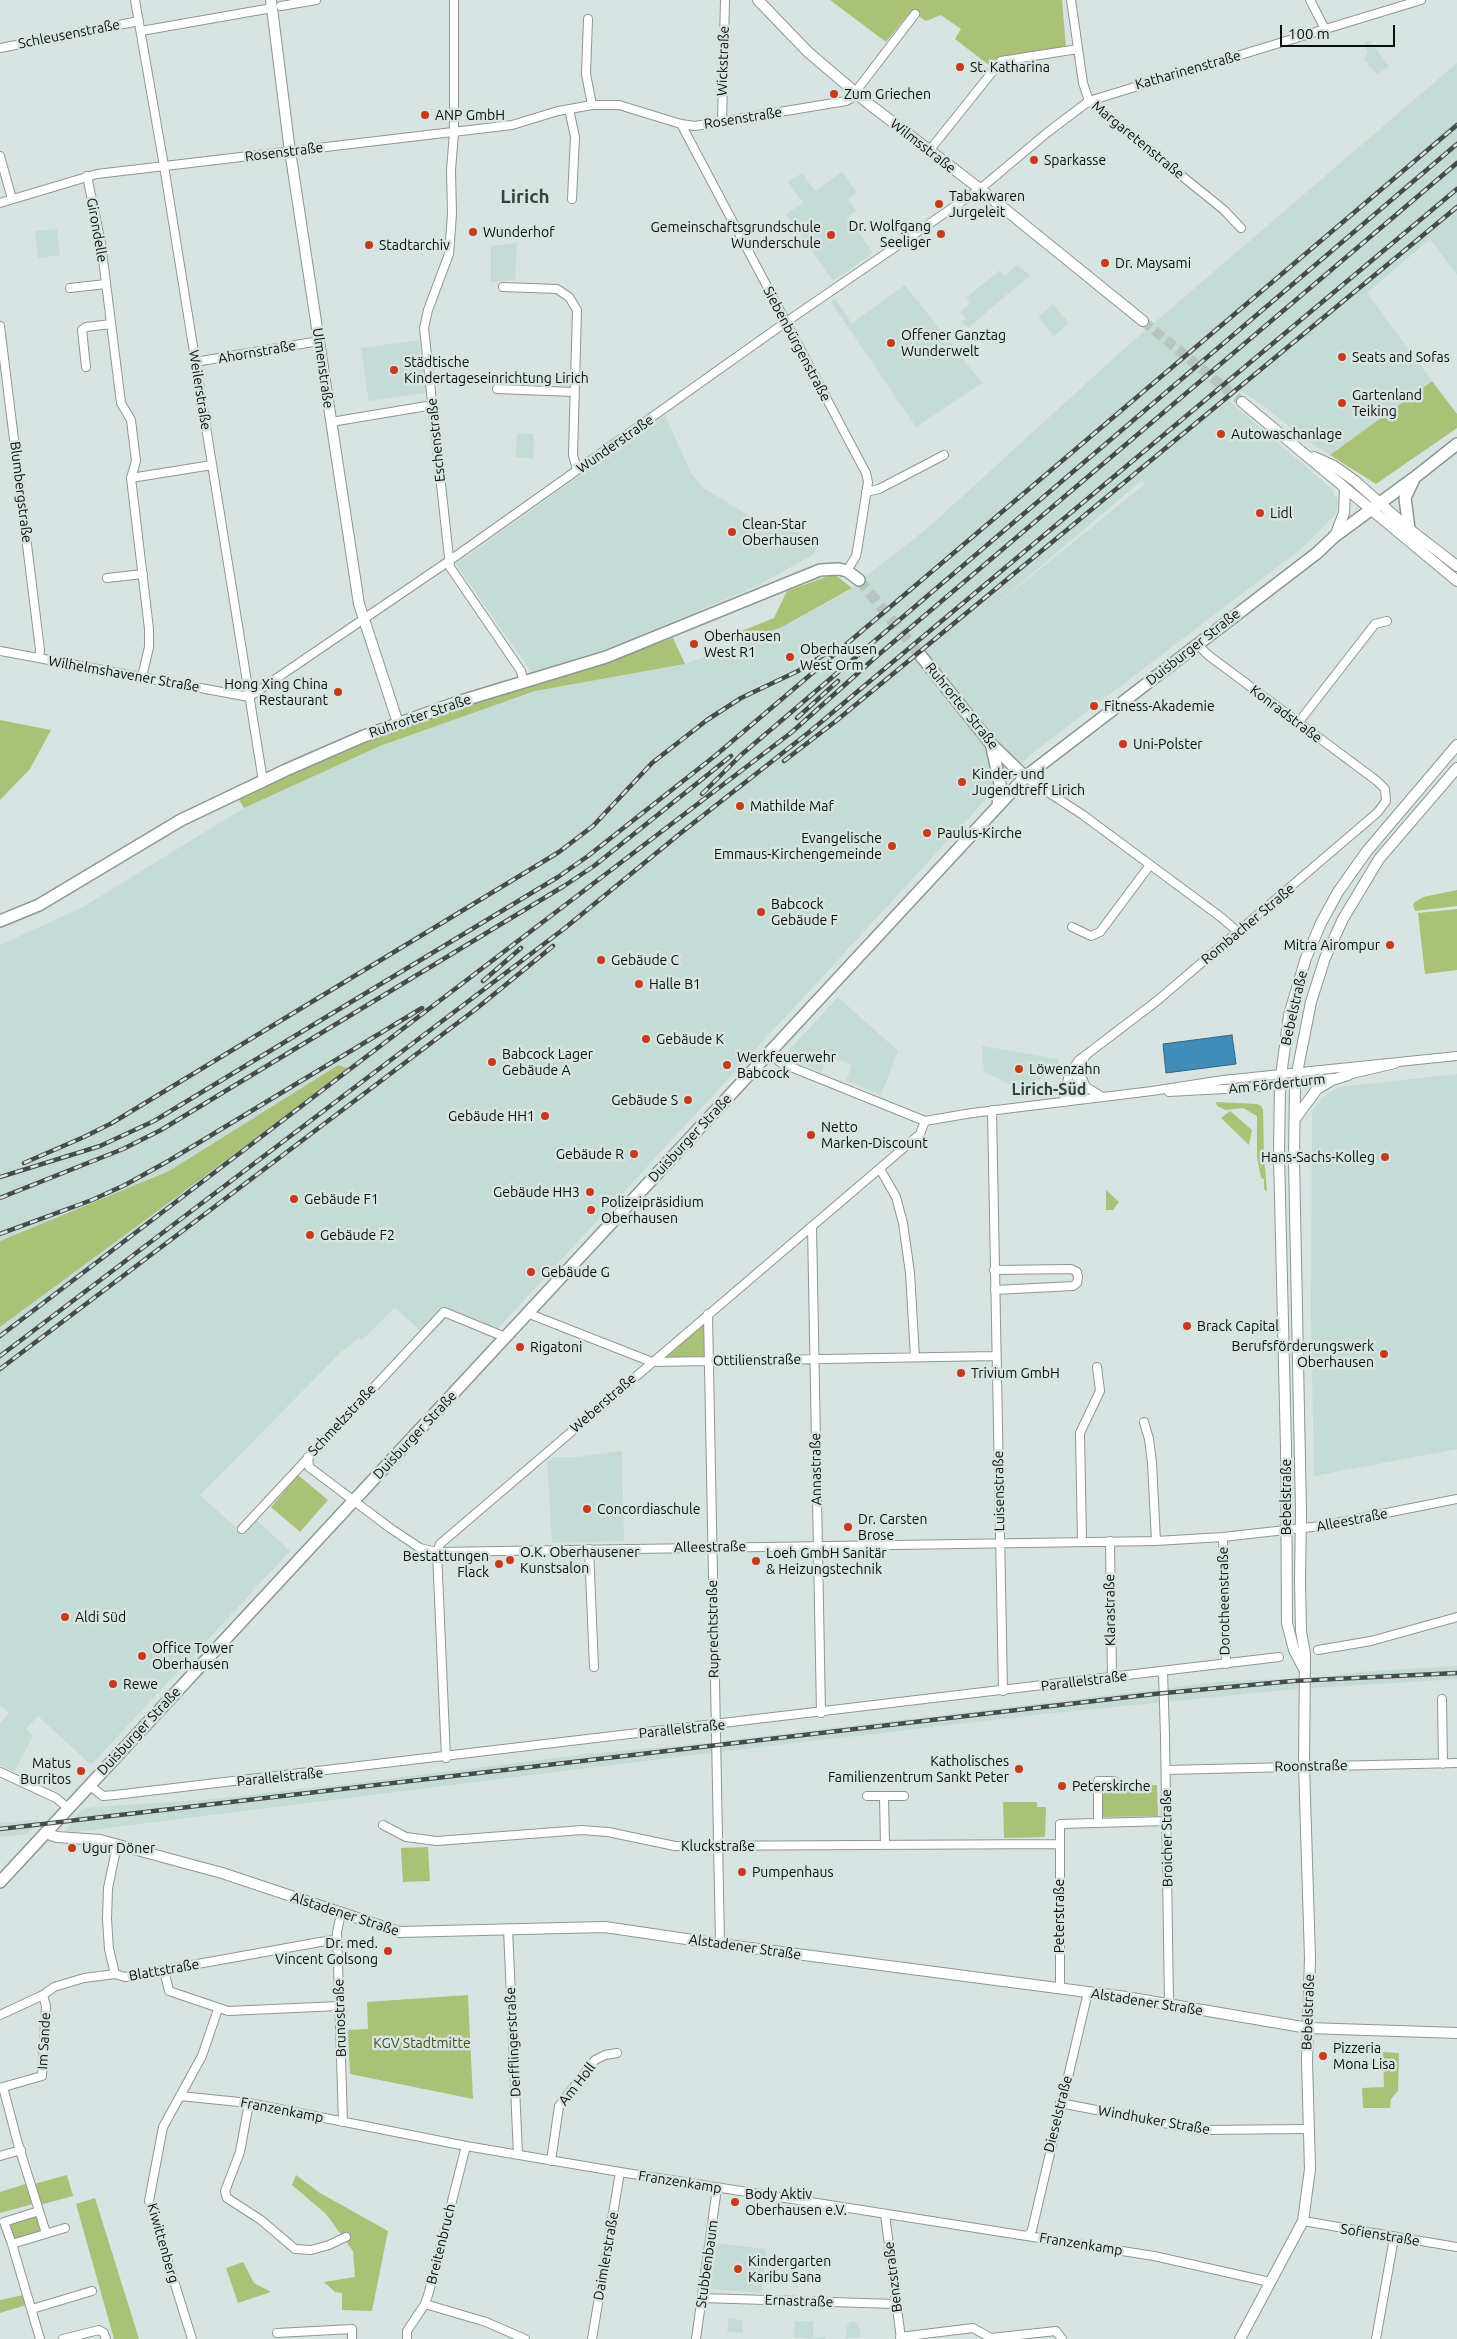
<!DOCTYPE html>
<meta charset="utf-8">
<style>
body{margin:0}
#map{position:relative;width:1457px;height:2339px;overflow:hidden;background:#d7e4e1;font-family:Ubuntu,sans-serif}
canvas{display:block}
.scale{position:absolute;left:1280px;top:25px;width:115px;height:22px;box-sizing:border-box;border:2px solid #0a0e0d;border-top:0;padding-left:6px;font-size:15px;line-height:18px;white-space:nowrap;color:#0a0e0d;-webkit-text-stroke:4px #d7e4e1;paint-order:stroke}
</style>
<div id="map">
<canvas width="1457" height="2339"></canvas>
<div class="scale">100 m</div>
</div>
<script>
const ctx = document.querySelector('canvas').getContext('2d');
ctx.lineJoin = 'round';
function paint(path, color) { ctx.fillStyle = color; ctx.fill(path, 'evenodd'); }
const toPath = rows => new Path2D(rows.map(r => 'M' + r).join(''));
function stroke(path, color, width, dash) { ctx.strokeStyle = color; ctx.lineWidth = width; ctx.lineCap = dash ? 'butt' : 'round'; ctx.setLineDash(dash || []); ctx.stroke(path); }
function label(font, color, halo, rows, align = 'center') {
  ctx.font = font + ' Ubuntu,sans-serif'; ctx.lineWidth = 5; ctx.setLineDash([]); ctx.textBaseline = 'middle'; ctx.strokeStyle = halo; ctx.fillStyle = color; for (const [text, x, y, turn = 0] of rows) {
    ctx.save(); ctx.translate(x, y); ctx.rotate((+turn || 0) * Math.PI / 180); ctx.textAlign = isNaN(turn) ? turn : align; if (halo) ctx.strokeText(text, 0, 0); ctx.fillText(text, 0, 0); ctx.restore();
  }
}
const built = toPath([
 [1370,41,1389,66,1377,75,1363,58,1368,54,1365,42],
 [1457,63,1457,275,1430,239,1367,293,1432,381,1330,455,1304,439,1265,407,1241,391,1229,401,1334,491,1333,494,1338,500,1336,514,1302,548,1030,755,988,797,490,1337,447,1318,428,1338,395,1307,362,1340,359,1338,341,1352,200,1495,243,1534,257,1520,290,1551,91,1765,38,1716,26,1729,33,1736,14,1772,0,1765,0,1723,9,1713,0,1705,0,1327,349,1069,337,1065,169,1171,0,1241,0,945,83,907,244,808,380,746,535,691,685,664,782,627,845,593,930,526,1126,347],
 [1142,480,1145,484,965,630,966,630],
 [842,172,857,193,848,199,856,211,848,217,873,253,833,281,786,214,803,203,788,182,802,173,815,191],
 [57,229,60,255,38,258,35,231],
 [517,243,515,280,491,282,491,246],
 [1017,265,1030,275,968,328,962,322,966,318,960,312,970,304,966,298,1000,270,1005,276],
 [905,285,982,383,916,427,831,302,835,299,852,323],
 [1053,304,1069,323,1054,336,1038,317],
 [419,340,426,393,369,401,361,348],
 [665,415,691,473,703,488,753,518,820,540,814,554,757,586,614,646,532,673,456,564],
 [517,433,534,434,533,459,516,457],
 [838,997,898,1051,881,1095,846,1081,852,1065,828,1056,821,1072,789,1057,790,1049],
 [982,1046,1058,1059,1058,1066,1024,1091,984,1072],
 [1457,1074,1457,1449,1314,1476,1311,1316,1312,1111,1322,1098,1339,1087],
 [622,1451,624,1541,552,1543,547,1461,552,1460,553,1457,576,1457],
 [1457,1666,1457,1679,1295,1689,1044,1714,709,1753,75,1832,65,1831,82,1809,95,1807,202,1800,339,1785,579,1755,706,1743,1228,1681,1314,1678,1358,1672],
 [39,1820,27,1834,0,1837,0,1823],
 [716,2243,766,2249,762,2293,710,2289],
 [729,2318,743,2321,743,2333,727,2332],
 [795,2321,813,2321,813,2337,825,2337,825,2339,794,2338],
 [850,2322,856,2322,860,2329,860,2337,846,2338,846,2328]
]);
const green = toPath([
 [830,0,1062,0,1066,47,1000,57,990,66,955,39,961,29,941,15,926,21,915,14,907,16,886,42],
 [1432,381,1457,414,1457,428,1447,435,1376,484,1330,455],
 [834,574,852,588,782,627,739,643,734,634,774,618,787,591],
 [673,638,685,664,535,691,380,746,244,808,238,798,400,728],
 [0,720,51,730,30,769,0,800],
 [1457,890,1457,906,1415,911,1413,905,1415,902,1423,897],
 [1457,909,1457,970,1425,974,1418,913],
 [338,1065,350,1069,0,1327,0,1241,169,1171],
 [1216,1102,1257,1104,1261,1106,1263,1110,1264,1156,1267,1192,1264,1189,1264,1179,1261,1178,1257,1157,1257,1116,1243,1108,1226,1110,1217,1106],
 [1230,1111,1252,1130,1249,1145,1221,1118],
 [1106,1190,1119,1202,1113,1210,1106,1210],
 [708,1314,709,1360,652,1362],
 [298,1475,328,1500,300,1532,271,1507],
 [1103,1785,1157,1785,1158,1816,1103,1817],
 [1003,1802,1037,1802,1037,1807,1046,1807,1045,1837,1004,1838],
 [428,1847,430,1881,403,1882,401,1848],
 [468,1995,473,2099,350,2074,348,2030,368,2029,367,2002],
 [1383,2052,1399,2053,1398,2091,1391,2099,1390,2108,1363,2108,1362,2088,1384,2087],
 [67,2175,73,2196,40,2205,34,2184],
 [296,2175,320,2193,388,2231,372,2311,342,2310,342,2293,335,2292,324,2282,355,2277,353,2251,326,2214,292,2185],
 [29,2183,33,2204,0,2213,0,2192],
 [95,2198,139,2339,114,2339,76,2204],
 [35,2216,38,2216,40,2232,15,2240,12,2238,10,2223],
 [243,2262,254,2283,271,2292,238,2303,226,2268],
 [23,2295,26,2305,0,2313,0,2300]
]);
const water = toPath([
 [1232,1035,1236,1064,1166,1073,1163,1044,1232,1035]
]);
const tertiaryTunnel = toPath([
 [1143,321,1242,402]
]);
const secondaryTunnel = toPath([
 [859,580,921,656]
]);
const minor = toPath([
 [135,0,164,166,263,781],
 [454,0,454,133,451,170,452,214,449,254,428,310,424,328,450,567,521,671,524,683],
 [1071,0,1083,83,1089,101,1224,210,1241,228],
 [1310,0,1325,29],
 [281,6,316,0],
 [588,19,586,74,592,105],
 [141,31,272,8],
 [0,48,139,21],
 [569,109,575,137,572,199],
 [722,122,725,0],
 [681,124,866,473,868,482,858,545,856,556,847,571],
 [929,151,1001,61,1078,49],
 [0,156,12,199],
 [87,176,101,243,121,403,131,420,136,461,131,478,149,629,149,647,142,677],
 [0,203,97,174,512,125,558,111,592,105,619,105,681,124,695,126,846,101,850,99,915,14],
 [503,287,557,289,569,297,577,310,573,455,577,470],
 [70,288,106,284],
 [0,326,40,650,39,658],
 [195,362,319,341],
 [86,367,82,330,86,327,111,324],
 [497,389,574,392],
 [331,422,433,405],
 [131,478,212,465],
 [866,492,879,489,944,455],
 [107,578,143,574],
 [0,651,249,697,449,561,786,322,980,189,1048,132,1089,101,1421,0],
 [1298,723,1375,624,1387,621],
 [1025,777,1083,815,1222,918,1238,932],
 [1072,927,1091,936,1100,932,1150,865],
 [769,1053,781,1063,925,1121,972,1113,1152,1091,1223,1080,1457,1056],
 [1079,1071,1086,1087,1101,1096],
 [1343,1076,1395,1064],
 [1169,1092,1260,1087,1332,1078],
 [1075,1100,1077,1078,1085,1057],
 [1064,1102,1068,1078,1078,1061,1158,1000,1378,812,1386,801,1385,789,1377,781,1208,655,1197,644],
 [992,1110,1003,1691],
 [880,1169,896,1197,903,1223,910,1273,915,1357],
 [812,1226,821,1713],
 [994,1270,1071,1269,1077,1272,1078,1277,1077,1283,1073,1286,995,1290],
 [527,1313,652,1362,996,1356],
 [708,1314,720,1944],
 [1144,1422,1149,1439,1152,1463,1156,1541],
 [308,1457,309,1467,390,1528,420,1548,437,1552,1156,1541,1223,1537,1321,1526,1457,1499],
 [242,1529,444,1312,505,1337],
 [1223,1537,1226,1664],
 [1110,1541,1112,1678],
 [1082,1542,1080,1433,1100,1391,1097,1367],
 [589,1549,594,1667],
 [1318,1650,1371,1641,1457,1617],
 [1163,1672,1165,1736,1169,2004],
 [1442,1699,1443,1764],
 [446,1758,437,1552,440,1544,920,1134,925,1121],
 [1166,1770,1457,1763],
 [0,1772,56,1798,68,1808],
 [89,1785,103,1796,115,1795,1279,1657],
 [867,1796,904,1796],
 [884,1796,885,1845],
 [1098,1822,1098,1781,1114,1781],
 [383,1825,406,1837,437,1841,582,1830,608,1832,675,1846,1059,1844],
 [341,1914,337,1932,343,2122],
 [508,1929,518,2155],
 [164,1970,169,1991,228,2011,339,2006],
 [115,1974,109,1949,107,1919,108,1888,117,1845],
 [1060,1988,1060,1824,1166,1821],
 [0,2015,43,1995,54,1987,84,1978,115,1974,125,1977,337,1939],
 [3,2087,18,2144,46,2233],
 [0,2088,42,2076,46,2006,43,1995],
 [180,2096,249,2103,466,2146,620,2172,1154,2256,1270,2282],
 [249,2103,240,2152,225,2191,227,2198,261,2220,295,2249,311,2250,329,2245,346,2237],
 [1060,2103,1200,2130,1308,2129],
 [0,2156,21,2150],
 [551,2161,559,2106,595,2060,605,2055,617,2053],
 [885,2214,901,2339],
 [1303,2221,1457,2247],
 [1028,2236,1032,2230,1088,1992],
 [12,2244,4,2222,39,2211],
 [702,2298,896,2304],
 [425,2304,486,2322,525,2339],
 [32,2309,92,2291],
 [277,2333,352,2329,352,2339],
 [900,2337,973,2328,991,2338,1056,2331,1062,2339],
 [40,2339,12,2244,65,2228],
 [63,2339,99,2330,104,2333,106,2339],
 [192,2339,149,2201,163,2127,202,2056,218,2009],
 [407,2339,407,2331,425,2304,429,2292,466,2146],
 [592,2339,620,2172],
 [696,2339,717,2188],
 [1376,2339,1394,2238]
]);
const tertiary = toPath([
 [271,0,289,144,359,604,398,723],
 [758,0,808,52,869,104,980,189,1143,321],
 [1242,402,1457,581],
 [1314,457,1334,466,1355,481,1409,529,1457,566],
 [1335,536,1344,513,1345,488],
 [1295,1119,1317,1089,1332,1080,1348,1075],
 [1304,1669,1294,1650,1287,1623,1286,1448,1279,1155,1280,1084,1289,1015,1306,958,1321,923,1338,892,1367,851,1457,745],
 [45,1833,57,1837,100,1840,222,1873,399,1932,605,1927,720,1944,1126,1997,1308,2028,1457,2033],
 [1240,2339,1303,2221,1310,2169,1307,2061,1310,1958,1304,1766,1305,1654,1301,1631,1300,1581,1301,1512,1294,1160,1295,1083,1311,1002,1325,958,1343,919,1379,859,1457,768]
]);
const secondary = toPath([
 [1409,529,1405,498,1413,481],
 [921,656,992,745,1025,777],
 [992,747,1000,784,998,806],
 [0,921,39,905,181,820,286,770,364,736,461,701,606,657,820,570,839,569,847,571,859,580],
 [0,1882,1025,777,1317,553,1335,536,1414,478,1457,444]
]);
const rail = toPath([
 [797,718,838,681],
 [784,761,836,721,1457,207],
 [702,794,741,755,1457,144],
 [483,981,521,948],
 [24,1163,84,1137,112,1123,559,852,593,826,652,763,707,720,741,698,798,671,830,651],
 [0,1177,100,1146,154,1121,558,877,588,856,716,755,1457,125],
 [0,1198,123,1149,161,1130,564,886,594,866,731,756],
 [0,1234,92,1200,125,1185,170,1160,422,1008],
 [0,1336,792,732,877,656,1457,163],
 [0,1356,565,928,682,832,808,733,1457,189],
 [0,1369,476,1009,553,946],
 [0,1829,1154,1694,1293,1681,1457,1673]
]);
const markers = [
 [960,67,5,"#c63c1b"],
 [834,94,5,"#c63c1b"],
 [425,115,5,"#c63c1b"],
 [1034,160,5,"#c63c1b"],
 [939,204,5,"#c63c1b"],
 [473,232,5,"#c63c1b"],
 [941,234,5,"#c63c1b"],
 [831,235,5,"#c63c1b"],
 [369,245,5,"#c63c1b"],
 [1105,263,5,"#c63c1b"],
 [891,343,5,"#c63c1b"],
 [1342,357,5,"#c63c1b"],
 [394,370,5,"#c63c1b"],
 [1342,403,5,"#c63c1b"],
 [1221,434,5,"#c63c1b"],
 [1260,513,5,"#c63c1b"],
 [732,532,5,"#c63c1b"],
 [694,644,5,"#c63c1b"],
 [790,657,5,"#c63c1b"],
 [338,692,5,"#c63c1b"],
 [1094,706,5,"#c63c1b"],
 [1123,744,5,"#c63c1b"],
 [962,782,5,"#c63c1b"],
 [740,806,5,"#c63c1b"],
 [927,833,5,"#c63c1b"],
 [892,846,5,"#c63c1b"],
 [761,912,5,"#c63c1b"],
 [1390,945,5,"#c63c1b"],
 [601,960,5,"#c63c1b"],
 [639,984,5,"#c63c1b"],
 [646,1039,5,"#c63c1b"],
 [492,1062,5,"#c63c1b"],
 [727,1065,5,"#c63c1b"],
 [1019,1069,5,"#c63c1b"],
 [688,1100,5,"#c63c1b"],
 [545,1116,5,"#c63c1b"],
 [811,1135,5,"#c63c1b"],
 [634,1154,5,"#c63c1b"],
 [1385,1157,5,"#c63c1b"],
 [590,1192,5,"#c63c1b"],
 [294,1199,5,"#c63c1b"],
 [591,1210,5,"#c63c1b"],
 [310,1235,5,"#c63c1b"],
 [531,1272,5,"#c63c1b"],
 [1187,1326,5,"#c63c1b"],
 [520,1347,5,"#c63c1b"],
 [1384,1354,5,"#c63c1b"],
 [961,1373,5,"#c63c1b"],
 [587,1509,5,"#c63c1b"],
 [848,1527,5,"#c63c1b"],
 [510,1560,5,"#c63c1b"],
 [756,1561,5,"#c63c1b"],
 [499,1564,5,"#c63c1b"],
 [65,1617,5,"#c63c1b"],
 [142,1656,5,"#c63c1b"],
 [113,1684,5,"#c63c1b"],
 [1019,1769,5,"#c63c1b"],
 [81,1771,5,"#c63c1b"],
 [1062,1786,5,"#c63c1b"],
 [72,1848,5,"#c63c1b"],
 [742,1872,5,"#c63c1b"],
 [388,1951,5,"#c63c1b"],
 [1323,2056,5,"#c63c1b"],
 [735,2202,5,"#c63c1b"],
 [738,2269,5,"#c63c1b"]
];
const streetNames = [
 ["Schleusenstraße",69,34,-11],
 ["Wickstraße",723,61,-88],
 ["Katharinenstraße",1188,70,-16],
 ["Rosenstraße",743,118,-9],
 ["Margaretenstraße",1138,140,39],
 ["Wilmsstraße",923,146,38],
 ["Rosenstraße",284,152,-7],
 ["Girondelle",97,230,80],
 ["Siebenbürgenstraße",797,344,62],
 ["Ahornstraße",257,352,-10],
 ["Ulmenstraße",323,368,82],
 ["Weilerstraße",200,390,81],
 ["Eschenstraße",436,440,-96],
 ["Wunderstraße",615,444,-35],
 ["Blumbergstraße",21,492,83],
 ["Duisburger Straße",1193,647,-38],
 ["Wilhelmshavener Straße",124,674,10],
 ["Ruhrorter Straße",962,706,51],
 ["Konradstraße",1286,714,37],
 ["Ruhrorter Straße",420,716,-19],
 ["Rombacher Straße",1248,924,-40],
 ["Bebelstraße",1294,1008,-77],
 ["Am Förderturm",1277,1084,-6],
 ["Duisburger Straße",690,1138,-47],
 ["Ottilienstraße",757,1360,-1],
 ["Weberstraße",603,1403,-41],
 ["Schmelzstraße",342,1420,-47],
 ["Duisburger Straße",415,1435,-47],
 ["Annastraße",816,1469,-91],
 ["Luisenstraße",999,1491,-91],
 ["Bebelstraße",1286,1497,-90],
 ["Alleestraße",1352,1520,-11],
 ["Alleestraße",710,1547,-1],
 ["Dorotheenstraße",1224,1601,-91],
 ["Klarastraße",1110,1610,-91],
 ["Ruprechtstraße",713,1629,-91],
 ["Parallelstraße",1084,1681,-7],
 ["Parallelstraße",682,1729,-6],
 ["Duisburger Straße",139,1731,-47],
 ["Roonstraße",1311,1766,-1],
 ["Parallelstraße",280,1777,-6],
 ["Broicher Straße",1167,1838,-91],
 ["Kluckstraße",718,1846],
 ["Alstadener Straße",345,1914,18],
 ["Peterstraße",1059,1916,-90],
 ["Alstadener Straße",745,1947,8],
 ["Blattstraße",164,1970,-10],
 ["Alstadener Straße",1147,2002,9],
 ["Bebelstraße",1308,2012,-88],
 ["Brunostraße",340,2018,-92],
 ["Im Sande",44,2041,-87],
 ["Derfflingerstraße",513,2042,-93],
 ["Am Holl",577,2084,-52],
 ["Franzenkamp",282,2110,11],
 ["Dieselstraße",1058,2114,-76],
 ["Windhuker Straße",1154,2120,10],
 ["Franzenkamp",680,2182,9],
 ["Sofienstraße",1380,2235,9],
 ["Kiwittenberg",163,2243,74],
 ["Breitenbruch",441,2244,-76],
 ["Franzenkamp",1081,2244,9],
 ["Daimlerstraße",606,2256,-80],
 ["Stubbenbaum",707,2264,-82],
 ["Benzstraße",893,2277,-97],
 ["Ernastraße",799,2301,2]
];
const poiNames = [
 ["St. Katharina",970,67],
 ["Zum Griechen",844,94],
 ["ANP GmbH",435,115],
 ["Sparkasse",1044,160],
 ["Tabakwaren",949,196],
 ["Jurgeleit",949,212],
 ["Dr. Wolfgang",931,226,"right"],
 ["Seeliger",931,242,"right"],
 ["Gemeinschaftsgrundschule",821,227,"right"],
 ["Wunderschule",821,243,"right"],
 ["Wunderhof",483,232],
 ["Stadtarchiv",379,245],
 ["Dr. Maysami",1115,263],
 ["Offener Ganztag",901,335],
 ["Wunderwelt",901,351],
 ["Seats and Sofas",1352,357],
 ["Städtische",404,362],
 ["Kindertageseinrichtung Lirich",404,378],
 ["Gartenland",1352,395],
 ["Teiking",1352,411],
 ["Autowaschanlage",1231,434],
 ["Lidl",1270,513],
 ["Clean-Star",742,524],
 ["Oberhausen",742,540],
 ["Oberhausen",704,636],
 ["West R1",704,652],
 ["Oberhausen",800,649],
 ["West Orm",800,665],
 ["Hong Xing China",328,684,"right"],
 ["Restaurant",328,700,"right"],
 ["Fitness-Akademie",1104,706],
 ["Uni-Polster",1133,744],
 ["Kinder- und",972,774],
 ["Jugendtreff Lirich",972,790],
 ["Mathilde Maf",750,806],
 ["Paulus-Kirche",937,833],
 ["Evangelische",882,838,"right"],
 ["Emmaus-Kirchengemeinde",882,854,"right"],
 ["Babcock",771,904],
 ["Gebäude F",771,920],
 ["Mitra Airompur",1380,945,"right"],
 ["Gebäude C",611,960],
 ["Halle B1",649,984],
 ["Gebäude K",656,1039],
 ["Babcock Lager",502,1054],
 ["Gebäude A",502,1070],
 ["Werkfeuerwehr",737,1057],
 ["Babcock",737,1073],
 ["Löwenzahn",1029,1069],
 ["Gebäude S",678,1100,"right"],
 ["Gebäude HH1",535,1116,"right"],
 ["Netto",821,1127],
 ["Marken-Discount",821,1143],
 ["Gebäude R",624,1154,"right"],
 ["Hans-Sachs-Kolleg",1375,1157,"right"],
 ["Gebäude HH3",580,1192,"right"],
 ["Gebäude F1",304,1199],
 ["Polizeipräsidium",601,1202],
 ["Oberhausen",601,1218],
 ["Gebäude F2",320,1235],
 ["Gebäude G",541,1272],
 ["Brack Capital",1197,1326],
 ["Berufsförderungswerk",1374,1346,"right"],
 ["Oberhausen",1374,1362,"right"],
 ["Rigatoni",530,1347],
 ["Trivium GmbH",971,1373],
 ["Concordiaschule",597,1509],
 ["Dr. Carsten",858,1519],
 ["Brose",858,1535],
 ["O.K. Oberhausener",520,1552],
 ["Kunstsalon",520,1568],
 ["Loeh GmbH Sanitär",766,1553],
 ["& Heizungstechnik",766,1569],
 ["Bestattungen",489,1556,"right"],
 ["Flack",489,1572,"right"],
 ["Aldi Süd",75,1617],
 ["Office Tower",152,1648],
 ["Oberhausen",152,1664],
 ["Rewe",123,1684],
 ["Katholisches",1009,1761,"right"],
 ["Familienzentrum Sankt Peter",1009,1777,"right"],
 ["Matus",71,1763,"right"],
 ["Burritos",71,1779,"right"],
 ["Peterskirche",1072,1786],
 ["Ugur Döner",82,1848],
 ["Pumpenhaus",752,1872],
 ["Dr. med.",378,1943,"right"],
 ["Vincent Golsong",378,1959,"right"],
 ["Pizzeria",1333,2048],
 ["Mona Lisa",1333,2064],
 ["Body Aktiv",745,2194],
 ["Oberhausen e.V.",745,2210],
 ["Kindergarten",748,2261],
 ["Karibu Sana",748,2277]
];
const parkNames = [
 ["KGV Stadtmitte",422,2043]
];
const quarterNames = [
 ["Lirich-Süd",1049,1090]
];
const districtNames = [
 ["Lirich",525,197]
];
paint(built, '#c5dbd6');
paint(green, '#acc178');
paint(water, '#428cba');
stroke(water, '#316686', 1);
stroke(tertiaryTunnel, '#b8c4c1', 10, [10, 5]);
stroke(secondaryTunnel, '#b8c4c1', 11, [11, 5.5]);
stroke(minor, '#8c9895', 10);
stroke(tertiary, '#8c9895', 12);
stroke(secondary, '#8c9895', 14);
stroke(minor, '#fff', 8);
stroke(tertiary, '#fff', 10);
stroke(secondary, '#fff', 11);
stroke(rail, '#464c4b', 4.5);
stroke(rail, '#d7e4e1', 2.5, [8]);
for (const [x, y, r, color] of markers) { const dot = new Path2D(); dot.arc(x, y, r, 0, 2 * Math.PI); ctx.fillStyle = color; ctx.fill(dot); stroke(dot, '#d7e4e1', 2); }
label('14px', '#0a0e0d', '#d7e4e1', streetNames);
label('14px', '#0a0e0d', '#d7e4e1', poiNames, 'left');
label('14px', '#43501b', '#d7e4e1', parkNames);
label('bold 16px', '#384341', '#d7e4e1', quarterNames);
label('bold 19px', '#384341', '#d7e4e1', districtNames);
</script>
